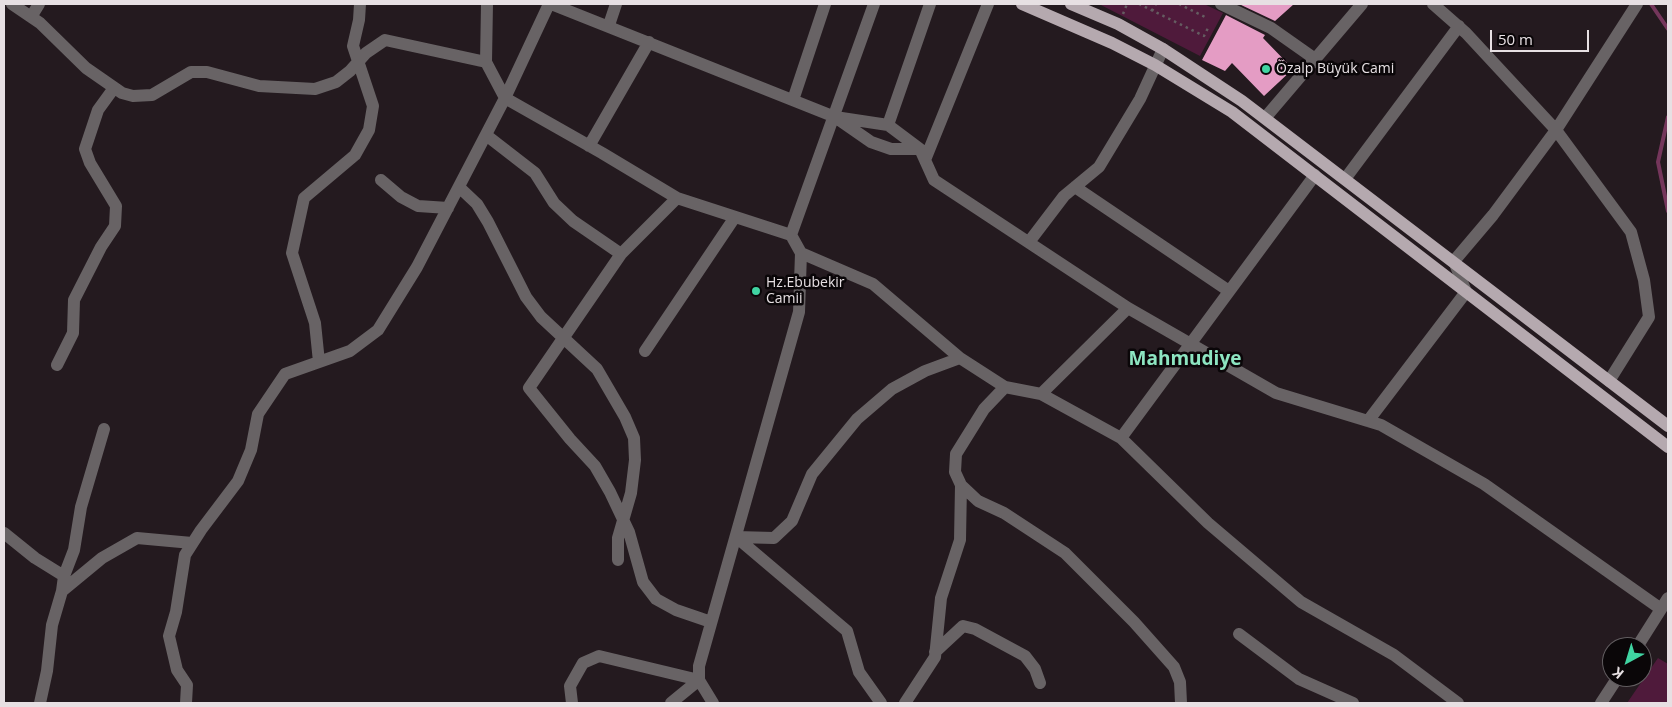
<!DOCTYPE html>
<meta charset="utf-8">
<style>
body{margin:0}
#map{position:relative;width:1672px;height:707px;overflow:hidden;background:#241a1f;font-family:"Open Sans",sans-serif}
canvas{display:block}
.frame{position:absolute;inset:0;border:5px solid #e7e0e3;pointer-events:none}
.north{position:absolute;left:1602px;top:637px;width:50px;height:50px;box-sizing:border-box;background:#0a0608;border:1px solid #625d60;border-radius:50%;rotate:219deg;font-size:14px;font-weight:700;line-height:20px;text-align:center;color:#e7e0e3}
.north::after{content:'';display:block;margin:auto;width:18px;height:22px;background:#40d4a2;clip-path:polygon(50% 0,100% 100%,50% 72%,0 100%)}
.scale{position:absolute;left:1490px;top:30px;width:99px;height:22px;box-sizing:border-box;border:2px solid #e7e0e3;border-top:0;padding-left:6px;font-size:15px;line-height:18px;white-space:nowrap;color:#e7e0e3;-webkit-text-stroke:4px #0a0608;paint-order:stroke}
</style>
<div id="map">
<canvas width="1672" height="707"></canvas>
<div class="frame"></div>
<div class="north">K</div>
<div class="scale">50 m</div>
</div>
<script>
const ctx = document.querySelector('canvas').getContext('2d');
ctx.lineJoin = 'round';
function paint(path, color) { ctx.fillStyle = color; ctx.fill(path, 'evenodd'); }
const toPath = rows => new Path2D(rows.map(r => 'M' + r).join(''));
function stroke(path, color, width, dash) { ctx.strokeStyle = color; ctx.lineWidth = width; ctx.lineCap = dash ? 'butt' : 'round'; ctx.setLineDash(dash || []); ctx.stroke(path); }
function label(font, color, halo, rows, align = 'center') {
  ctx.font = font + ' "Open Sans",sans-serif'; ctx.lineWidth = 5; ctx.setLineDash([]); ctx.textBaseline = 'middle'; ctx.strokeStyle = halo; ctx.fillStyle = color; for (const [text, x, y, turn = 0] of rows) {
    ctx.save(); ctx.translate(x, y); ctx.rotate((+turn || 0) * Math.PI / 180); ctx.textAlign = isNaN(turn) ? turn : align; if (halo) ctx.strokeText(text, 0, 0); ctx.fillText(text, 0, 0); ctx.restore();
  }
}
const green = toPath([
 [1099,4,1204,4,1223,13,1200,56],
 [1658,658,1668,664,1668,703,1627,703]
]);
const stream = toPath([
 [1651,4,1668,29],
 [1668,117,1658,162,1668,211]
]);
const building = toPath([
 [1239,4,1294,4,1275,21],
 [1226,15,1265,35,1263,38,1293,69,1264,96,1232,63,1225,71,1202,60]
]);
const path = toPath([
 [1139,4,1204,36,1209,26],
 [1179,4,1205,17],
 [1152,11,1156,4],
 [1123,14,1127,4]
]);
const minor = toPath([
 [12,4,40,23,86,68,122,93,133,96,152,95,191,72,207,72,259,86,315,89,336,82,350,71,366,53,385,40,486,62],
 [487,4,486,62,505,98,602,153,677,198,791,235,801,253,873,284,960,358,1005,387,1041,394,1121,438,1208,523,1301,602,1394,655,1458,703],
 [551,4,835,117,871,142,891,149,920,149],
 [1221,4,1271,28,1315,59],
 [1433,4,1466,33,1556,130,1631,232,1644,280,1649,317,1609,381],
 [31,17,39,4],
 [609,25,616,4],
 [793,100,825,4],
 [835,117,888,125,920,149,934,180,1128,308,1276,393,1381,425,1484,484,1661,609],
 [1265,118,1362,4],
 [888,125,930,4],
 [486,135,535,173,554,203,573,221,621,254],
 [589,146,649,42],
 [925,160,988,4],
 [1345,179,1459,26],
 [381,180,401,197,418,206,448,208],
 [459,187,477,204,488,222,526,297,541,317,597,369,625,417,634,438,635,460,631,493,618,538,618,560],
 [1075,187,1229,291],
 [677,198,621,254,529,388,570,439,595,466,610,492,629,532,643,582,656,599,676,610,711,622],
 [791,235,874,4],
 [1029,242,1064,196,1099,167,1140,99,1163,49],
 [645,351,735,217],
 [319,362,315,323,292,253,304,198,355,155,369,130,373,106,353,46,359,20,360,4],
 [57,365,73,333,74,300,101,247,115,226,116,206,90,163,85,149,98,110,114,88],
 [1041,394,1128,308],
 [1368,421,1466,292,1454,261,1493,215,1556,130,1637,4],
 [1121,438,1315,175],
 [961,485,978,501,1004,513,1065,553,1134,622,1174,667,1180,682,1181,703],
 [4,533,35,558,64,576],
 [62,591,102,558,137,538,192,543],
 [1239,634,1299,679,1353,703],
 [1637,647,1668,598],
 [935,652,963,626,975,629,1025,656,1035,669,1040,683],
 [40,703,47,671,52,625,62,591,64,576,74,550,81,507,104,429],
 [186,703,187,685,177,670,169,636,176,612,185,555,201,530,238,481,251,450,258,414,285,374,350,351,378,330,417,267,505,98,549,4],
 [572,703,570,686,583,663,599,656,699,680],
 [671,703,699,680],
 [713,703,699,680,699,666,799,312,801,253],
 [881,703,859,672,847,631,736,537,774,538,792,521,812,474,857,419,892,389,925,371,960,358],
 [905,703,935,657,941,598,960,540,961,485,955,472,956,454,984,409,1005,387],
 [1601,703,1618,677]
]);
const major = toPath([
 [1022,4,1112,43,1155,65,1232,112,1668,447],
 [1071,4,1118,24,1163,49,1242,101,1668,426]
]);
const markers = [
 [1266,69,5,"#40d4a2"],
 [756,291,5,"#40d4a2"]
];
const poiNames = [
 ["Özalp Büyük Cami",1276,69],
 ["Hz.Ebubekir",766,283],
 ["Camii",766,299]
];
const districtNames = [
 ["Mahmudiye",1185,360]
];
paint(green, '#4f1a3b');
stroke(stream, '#74365b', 4);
paint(building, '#e49cc4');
stroke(path, '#655c61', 2.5, [2.5, 4]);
stroke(minor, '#686365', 12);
stroke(major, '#b5a9af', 12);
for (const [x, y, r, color] of markers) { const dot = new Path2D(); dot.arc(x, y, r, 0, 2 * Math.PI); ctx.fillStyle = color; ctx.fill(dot); stroke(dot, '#0a0608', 2); }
label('14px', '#e7e0e3', '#0a0608', poiNames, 'left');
label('bold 19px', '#8de5c1', '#0a0608', districtNames);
</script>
